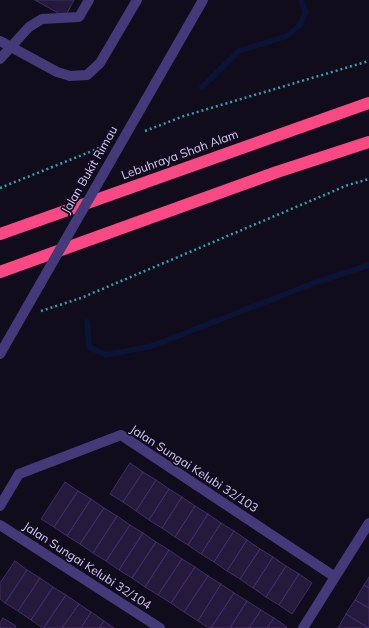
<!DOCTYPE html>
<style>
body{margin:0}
canvas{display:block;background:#110c1c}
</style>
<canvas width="369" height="628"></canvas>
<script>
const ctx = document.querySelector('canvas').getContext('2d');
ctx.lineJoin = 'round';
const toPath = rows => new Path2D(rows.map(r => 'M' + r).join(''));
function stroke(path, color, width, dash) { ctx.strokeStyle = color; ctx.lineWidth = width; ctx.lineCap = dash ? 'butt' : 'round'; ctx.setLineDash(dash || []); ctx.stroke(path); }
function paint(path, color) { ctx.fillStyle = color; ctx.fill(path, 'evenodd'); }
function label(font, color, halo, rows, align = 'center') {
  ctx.font = font + ' Mulish,sans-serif'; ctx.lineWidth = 3.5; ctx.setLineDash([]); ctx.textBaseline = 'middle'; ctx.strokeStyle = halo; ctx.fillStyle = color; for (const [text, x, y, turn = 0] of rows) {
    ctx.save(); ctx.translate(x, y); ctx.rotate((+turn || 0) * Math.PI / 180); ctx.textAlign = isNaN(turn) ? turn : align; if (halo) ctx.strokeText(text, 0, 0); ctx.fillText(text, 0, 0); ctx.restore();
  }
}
const stream = toPath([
 [202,87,239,51,287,36,300,25,306,12,301,0],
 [87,322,89,347,106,355,152,346,314,283,369,265]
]);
const building = toPath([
 [35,0,74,0,65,17,35,0],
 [130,463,143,472,123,502,110,494,130,463],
 [143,472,156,480,136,511,123,502,143,472],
 [156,480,169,489,149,520,136,511,156,480],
 [65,482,78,491,54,527,41,519,65,482],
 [169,489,182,497,162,528,149,520,169,489],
 [78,491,91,499,67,536,54,527,78,491],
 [182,497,195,506,175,537,162,528,182,497],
 [91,499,104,508,80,544,67,536,91,499],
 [195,506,208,514,188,545,175,537,195,506],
 [104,508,117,516,93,553,80,544,104,508],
 [208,514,221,523,201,554,188,545,208,514],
 [117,516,130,525,106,561,93,553,117,516],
 [221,523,234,531,214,562,201,554,221,523],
 [130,525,143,533,119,570,106,561,130,525],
 [234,531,247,540,227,571,214,562,234,531],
 [143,533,156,542,132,578,119,570,143,533],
 [247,540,260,549,240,579,227,571,247,540],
 [156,542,169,550,145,587,132,578,156,542],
 [260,549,273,557,253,588,240,579,260,549],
 [169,550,182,559,158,595,145,587,169,550],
 [273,557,286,566,266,597,253,588,273,557],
 [182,559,195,567,171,603,158,595,182,559],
 [15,561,27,570,5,603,0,599,0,583,15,561],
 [286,566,299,574,279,605,266,597,286,566],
 [195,567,208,576,184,612,171,603,195,567],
 [27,570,40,578,18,611,5,603,27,570],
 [299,574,312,583,292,614,279,605,299,574],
 [208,576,221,584,198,621,184,612,208,576],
 [369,577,369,588,364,585,369,577],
 [40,578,53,587,31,620,18,611,40,578],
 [221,584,234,593,211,628,209,628,198,621,221,584],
 [364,585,369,588,369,608,355,600,364,585],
 [53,587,66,595,43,628,31,620,53,587],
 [234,593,247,601,230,628,211,628,234,593],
 [66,595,79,604,62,628,44,628,66,595],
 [355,600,369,608,369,628,346,614,355,600],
 [247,601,261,610,249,628,230,628,247,601],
 [79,604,91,612,81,628,62,628,79,604],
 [261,610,274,618,267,628,249,628,261,610],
 [91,612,104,621,99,628,81,628,91,612],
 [346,614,368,628,338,628,346,614],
 [3,618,16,626,15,628,0,628,0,623,3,618],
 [274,618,287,627,286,628,267,628,274,618],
 [104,621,114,628,99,628,104,621]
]);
const path = toPath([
 [145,131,184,116,369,61],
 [0,188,102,147],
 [41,311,81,298,348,185,369,179]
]);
const minor = toPath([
 [0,41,57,72,70,76,87,75,100,63,137,0],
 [0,59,29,27,42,19,79,17,89,0],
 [0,506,19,474,121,435,335,577],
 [0,525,160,628],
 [303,628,369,523]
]);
const highway = toPath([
 [0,234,369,103],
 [0,272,277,172,369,142]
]);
const minorBridge = toPath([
 [0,354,203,0]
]);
const streetNames = [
 ["Lebuhraya Shah Alam",180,155,-20],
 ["Jalan Bukit Rimau",90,170,-60],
 ["Jalan Sungai Kelubi 32/103",194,469,33],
 ["Jalan Sungai Kelubi 32/104",87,566,33]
];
stroke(stream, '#0a1437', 5.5);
paint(building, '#25193c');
stroke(building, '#402c67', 1);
stroke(path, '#31a0a9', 2.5, [2, 3]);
stroke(minor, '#443979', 10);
stroke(highway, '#f84985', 12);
stroke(minorBridge, '#443979', 10);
label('12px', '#d6c9fd', '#110c1c', streetNames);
</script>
